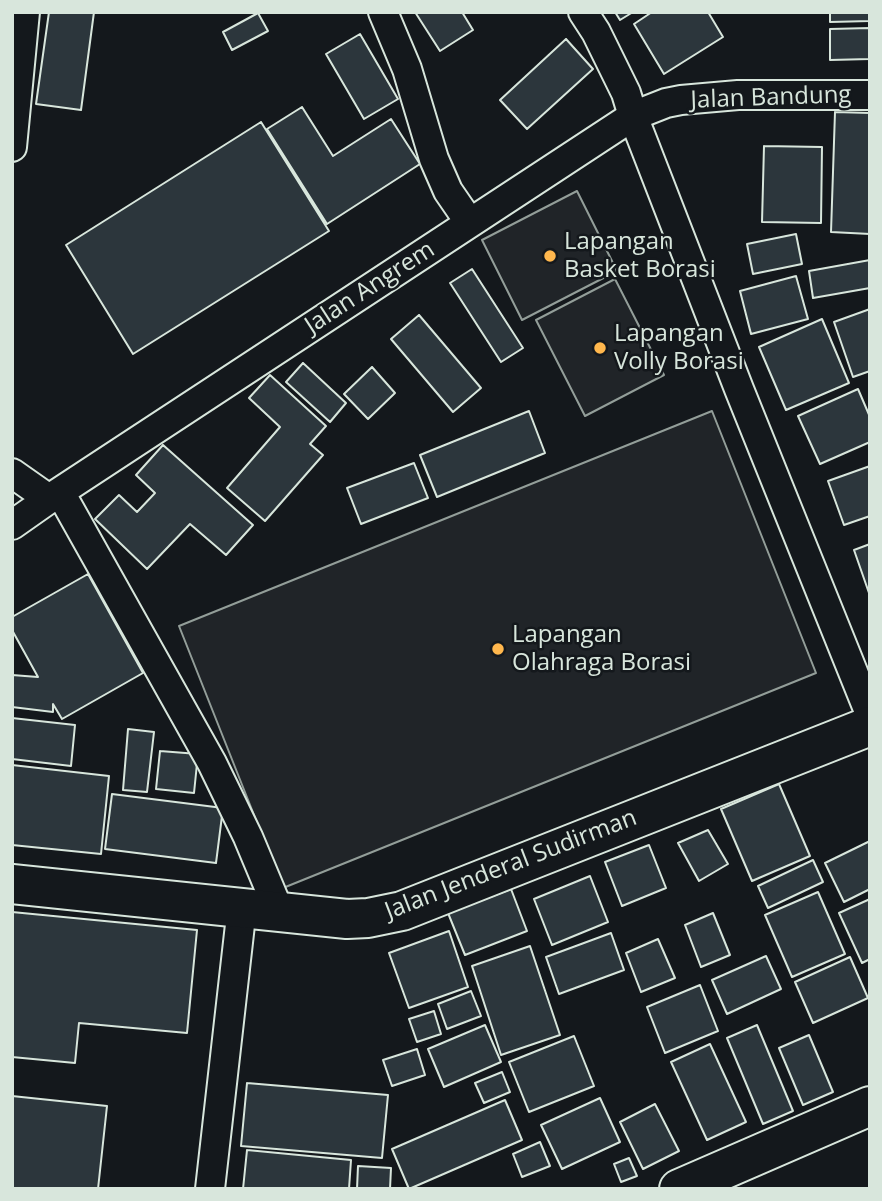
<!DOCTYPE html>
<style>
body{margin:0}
#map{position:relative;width:882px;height:1201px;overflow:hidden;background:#14181c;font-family:"Open Sans",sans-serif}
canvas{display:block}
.frame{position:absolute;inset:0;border:14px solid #d8e6dc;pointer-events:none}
</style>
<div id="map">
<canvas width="882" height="1201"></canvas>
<div class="frame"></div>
</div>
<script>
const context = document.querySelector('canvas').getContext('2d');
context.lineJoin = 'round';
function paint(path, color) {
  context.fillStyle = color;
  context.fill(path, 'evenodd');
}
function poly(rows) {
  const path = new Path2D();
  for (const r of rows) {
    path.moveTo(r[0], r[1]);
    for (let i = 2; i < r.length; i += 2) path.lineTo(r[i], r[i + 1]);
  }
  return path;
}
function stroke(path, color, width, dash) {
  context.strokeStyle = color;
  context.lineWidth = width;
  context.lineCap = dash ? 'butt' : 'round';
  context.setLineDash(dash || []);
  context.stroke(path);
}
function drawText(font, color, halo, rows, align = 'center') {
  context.font = font + ' "Open Sans",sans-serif';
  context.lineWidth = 5;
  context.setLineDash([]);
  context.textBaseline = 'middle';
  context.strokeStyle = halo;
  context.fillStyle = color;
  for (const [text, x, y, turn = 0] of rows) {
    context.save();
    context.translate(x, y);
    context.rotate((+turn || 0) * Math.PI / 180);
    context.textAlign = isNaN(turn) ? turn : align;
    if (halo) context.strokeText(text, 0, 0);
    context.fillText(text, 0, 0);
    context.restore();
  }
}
const green = poly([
 [577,191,617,271,522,320,482,240,577,191],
 [615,279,664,375,585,416,536,320,615,279],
 [712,411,816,673,283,888,179,626,712,411]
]);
paint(green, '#202428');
stroke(green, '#939e99', 2);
const building = poly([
 [49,12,94,12,81,110,36,104,49,12],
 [415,12,462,12,473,30,440,51,415,12],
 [615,12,633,12,620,20,615,12],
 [652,12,708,12,723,37,664,74,634,24,652,12],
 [830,12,870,12,870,21,830,22,830,12],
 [258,13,268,31,232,50,223,32,258,13],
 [870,28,870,59,830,60,830,29,870,28],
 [360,34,398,99,364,119,326,54,360,34],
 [566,39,593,69,527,129,500,100,566,39],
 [302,107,333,156,391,119,420,164,327,224,267,129,302,107],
 [835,112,870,113,870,234,831,232,835,112],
 [261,122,329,231,133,354,66,245,261,122],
 [764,146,822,147,821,223,762,222,764,146],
 [796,234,802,264,753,274,747,244,796,234],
 [870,260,870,288,813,298,809,271,870,260],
 [472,269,523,348,501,362,450,283,472,269],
 [796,276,808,319,751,334,740,291,796,276],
 [870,309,870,371,853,377,834,322,870,309],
 [419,315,481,388,453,412,391,339,419,315],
 [822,319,849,383,786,410,759,347,822,319],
 [303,363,346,403,330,422,286,382,303,363],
 [372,367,395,393,368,419,344,394,372,367],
 [270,375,326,426,310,444,323,455,265,521,227,488,280,427,249,398,270,375],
 [858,389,870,417,870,442,820,464,798,416,858,389],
 [529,411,545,453,437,497,420,455,529,411],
 [163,445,253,525,226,555,190,524,147,569,95,519,119,495,137,512,155,493,136,475,163,445],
 [414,463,428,498,361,524,347,488,414,463],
 [870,466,870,516,844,525,828,481,870,466],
 [870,544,870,593,869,593,854,550,870,544],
 [88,574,143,673,62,719,53,704,53,712,12,707,12,675,38,677,12,630,12,617,88,574],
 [12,718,75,725,71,766,12,759,12,718],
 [128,729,154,732,147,792,123,790,128,729],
 [160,751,198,754,194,793,156,789,160,751],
 [12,765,109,776,101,854,12,845,12,765],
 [779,784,810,856,752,881,721,809,779,784],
 [112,794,223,808,216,863,105,849,112,794],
 [708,830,728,864,699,881,678,843,708,830],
 [870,841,870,889,844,902,825,863,870,841],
 [649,845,666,888,622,906,605,862,649,845],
 [813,860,823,882,768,908,758,886,813,860],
 [590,876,608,922,552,945,534,899,590,876],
 [511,889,527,931,465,955,448,913,511,889],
 [818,892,845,954,792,977,765,915,818,892],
 [870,899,870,959,862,963,839,913,870,899],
 [12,912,197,930,187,1033,79,1023,75,1063,12,1057,12,912],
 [713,913,730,955,701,967,685,925,713,913],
 [449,931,468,987,409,1008,389,953,449,931],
 [611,933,624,970,559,994,546,957,611,933],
 [658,939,675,978,641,992,626,953,658,939],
 [530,946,560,1035,501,1055,472,966,530,946],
 [766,956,781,989,727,1014,712,980,766,956],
 [850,957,868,998,813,1023,795,982,850,957],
 [700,985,718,1031,665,1053,647,1007,700,985],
 [471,991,481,1016,447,1029,438,1004,471,991],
 [434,1011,441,1034,417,1042,409,1019,434,1011],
 [485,1025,501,1062,444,1087,428,1049,485,1025],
 [757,1025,793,1111,763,1124,727,1038,757,1025],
 [809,1035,833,1092,803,1105,779,1048,809,1035],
 [574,1036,594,1086,529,1112,509,1062,574,1036],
 [710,1044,746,1122,707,1140,671,1062,710,1044],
 [417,1049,425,1075,392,1086,383,1060,417,1049],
 [502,1072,510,1092,484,1103,475,1083,502,1072],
 [247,1083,388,1095,382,1158,241,1146,247,1083],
 [12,1096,107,1106,98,1189,12,1189,12,1096],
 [600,1098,620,1142,562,1169,541,1125,600,1098],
 [505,1100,522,1140,409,1189,392,1149,505,1100],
 [655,1104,679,1151,643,1169,620,1122,655,1104],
 [540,1142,550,1166,522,1177,513,1154,540,1142],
 [247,1150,351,1160,349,1189,243,1189,247,1150],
 [629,1158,637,1176,621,1182,614,1164,629,1158],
 [358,1166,391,1168,390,1189,357,1189,358,1166]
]);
paint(building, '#2c363c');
stroke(building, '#d8e6dc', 2);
const minor = poly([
 [383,12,407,69,434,159,448,191,470,223],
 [583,12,596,32,626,93,633,116,739,389,870,714],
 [12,147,25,12],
 [12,473,49,499],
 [60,492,212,763,248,837,279,911],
 [12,525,49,499,633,116,666,103,681,100,738,95,870,95],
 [210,1189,242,907]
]);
const highway = poly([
 [12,884,347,919,368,918,402,911,870,726],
 [679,1189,870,1106]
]);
stroke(minor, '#d8e6dc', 32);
stroke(highway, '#d8e6dc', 42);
stroke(minor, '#14181c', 28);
stroke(highway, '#14181c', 38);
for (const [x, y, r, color] of [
 [550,256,7,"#ffb74d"],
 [600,348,7,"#ffb74d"],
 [498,649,7,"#ffb74d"]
]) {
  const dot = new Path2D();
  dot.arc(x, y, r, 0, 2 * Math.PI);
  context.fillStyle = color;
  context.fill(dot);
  stroke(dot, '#14181c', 2.5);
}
drawText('24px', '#d8e6dc', '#14181c', [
 ["Jalan Bandung",771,98,-2],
 ["Jalan Angrem",370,288,-33],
 ["Jalan Jenderal Sudirman",511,865,-21]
]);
drawText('24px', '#d8e6dc', '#14181c', [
 ["Lapangan",564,242],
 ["Basket Borasi",564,270],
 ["Lapangan",614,334],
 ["Volly Borasi",614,362],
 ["Lapangan",512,635],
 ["Olahraga Borasi",512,663]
], 'left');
</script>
